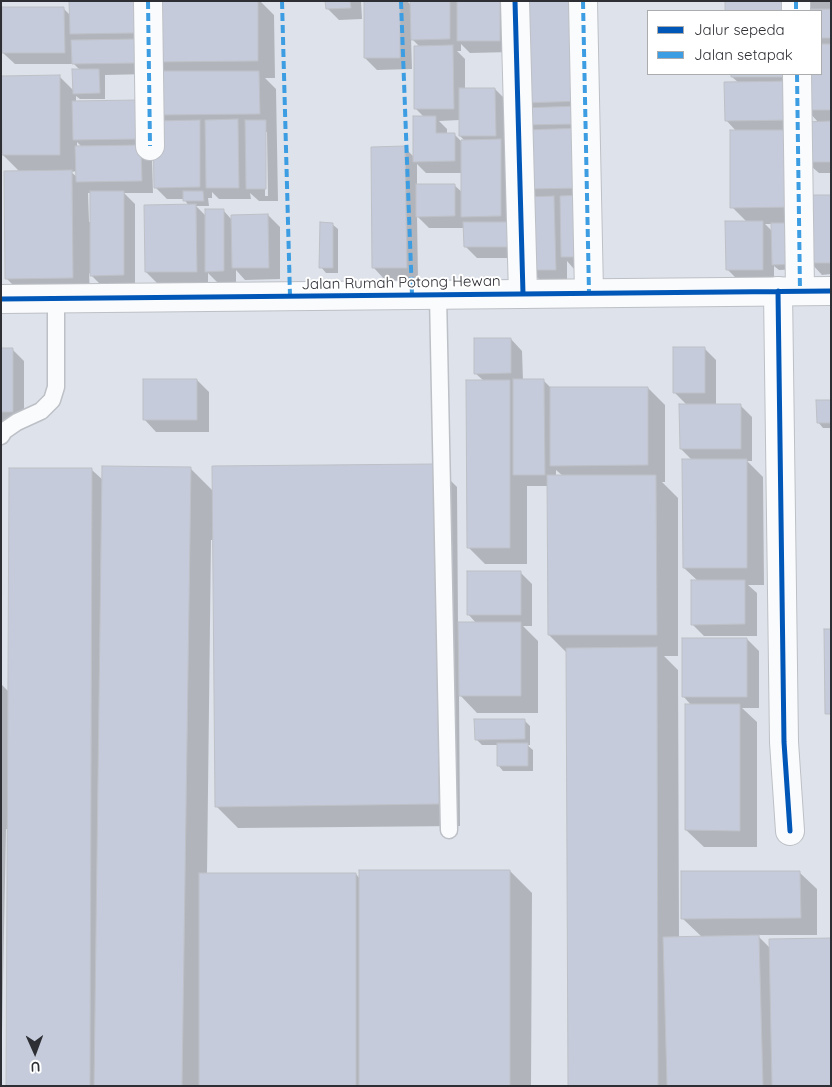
<!DOCTYPE html>
<style>
body{margin:0}
#map{position:relative;width:832px;height:1087px;overflow:hidden;background:#dee2ea;font-family:Quicksand,sans-serif}
canvas{display:block}
.frame{position:absolute;inset:0;border:2px solid #2e2f35;pointer-events:none}
.legend{position:absolute;left:647px;top:10px;width:175px;height:65px;box-sizing:border-box;background:#fff;border:1px solid #abacae;margin:0;padding:6px 9px;list-style:none;font-size:15px;color:#2e2f35}
.legend li{display:flex;align-items:center;gap:10px;height:25px}
.legend b{width:25px;border:1px solid #abacae}
.north{position:absolute;left:10px;top:1027px;width:50px;height:50px;-webkit-text-stroke:4px #fff;paint-order:stroke;rotate:178deg;font-size:14px;font-weight:700;line-height:20px;text-align:center;color:#2e2f35}
.north::after{content:'';display:block;margin:auto;width:18px;height:22px;background:#2e2f35;clip-path:polygon(50% 0,100% 100%,50% 72%,0 100%)}
</style>
<div id="map">
<canvas width="832" height="1087"></canvas>
<div class="frame"></div>
<ul class="legend">
<li><b style="height:6px;background:#0057b8"></b>Jalur sepeda</li>
<li><b style="height:6px;background:#3d9de2"></b>Jalan setapak</li>
</ul>
<div class="north">U</div>
</div>
<script>
const context = document.querySelector('canvas').getContext('2d');
context.lineJoin = 'round';
function paint(path, color) {
  context.fillStyle = color;
  context.fill(path, 'evenodd');
}
function poly(rows) {
  const path = new Path2D();
  for (const r of rows) {
    path.moveTo(r[0], r[1]);
    for (let i = 2; i < r.length; i += 2) path.lineTo(r[i], r[i + 1]);
  }
  return path;
}
function stroke(path, color, width, dash) {
  context.strokeStyle = color;
  context.lineWidth = width;
  context.lineCap = dash ? 'butt' : 'round';
  context.setLineDash(dash || []);
  context.stroke(path);
}
function drawText(font, color, halo, rows, align = 'center') {
  context.font = font + ' Quicksand,sans-serif';
  context.lineWidth = 4;
  context.setLineDash([]);
  context.textBaseline = 'middle';
  context.strokeStyle = halo;
  context.fillStyle = color;
  for (const [text, x, y, turn = 0] of rows) {
    context.save();
    context.translate(x, y);
    context.rotate((+turn || 0) * Math.PI / 180);
    context.textAlign = isNaN(turn) ? turn : align;
    if (halo) context.strokeText(text, 0, 0);
    context.fillText(text, 0, 0);
    context.restore();
  }
}
paint(poly([
 [138,1,149,74,105,75,105,99,80,99,76,96,76,102,139,101,152,158,153,193,124,193,135,204,135,286,103,287,89,273,90,295,23,295,6,278,20,172,3,155,59,76,74,91,80,70,74,64,15,64,3,53,63,8,71,16],
 [77,142,82,147,77,147],
 [77,171,77,177,71,172],
 [88,193,91,193,91,222,89,222],
 [152,1,260,1,274,15,275,78,265,78,276,89,278,201,259,201,250,193,251,199,219,199,212,192,212,198,208,198,209,206,196,206,206,216,223,210,232,220,268,215,280,227,280,279,245,280,236,270,236,282,218,283,208,273,208,283,158,284,146,272,189,206,184,199,167,199,155,187,157,115,153,62],
 [265,132,267,132,268,196,265,196],
 [326,1,361,1,362,19,339,20,327,8],
 [365,1,407,1,412,6,412,1,511,1,512,52,470,53,461,44,461,51,457,51,465,59,465,89,495,89,507,101,513,223,537,198,528,189,533,109,527,102,596,1,597,268,574,269,567,261,567,281,541,281,529,270,529,258,477,258,465,246,465,228,429,228,417,216,418,280,385,280,374,268,405,148,414,157,424,117,416,109,420,47,411,38,412,69,377,70,365,58],
 [460,120,460,136,465,141,461,141,454,134,447,134,447,129,439,121],
 [417,164,426,173,462,173,463,193,454,185,417,185],
 [726,1,831,1,831,173,819,173,812,167,813,196,831,196,831,274,822,275,811,263,802,269,779,270,774,266,774,281,739,281,727,269,747,222,732,207,737,132,726,120,739,83,732,77,732,74,821,74,821,11,726,11],
 [806,109,819,123,806,123],
 [765,224,772,224,773,232],
 [332,224,338,229,338,273,326,273,321,267],
 [511,339,522,351,523,381,544,381,552,389,648,388,665,405,665,482,662,482,678,498,678,656,664,656,678,670,679,938,702,937,682,918,799,872,817,889,817,935,757,935,770,948,831,1086,569,1086,568,654,549,635,548,486,527,486,527,564,485,564,468,547,484,381,475,373],
 [556,470,563,476,556,477],
 [1,349,12,349,24,361,24,423,1,423],
 [705,349,716,360,716,405,740,405,752,417,752,461,747,461,763,477,764,585,748,585,757,593,757,636,704,636,692,624,698,581,684,568,692,460,681,449,687,405,674,392],
 [197,380,209,392,209,432,156,432,145,420],
 [831,402,831,428,823,428,818,422],
 [435,465,457,487,458,624,477,624,468,614,520,572,532,584,532,626,523,626,538,641,538,713,477,713,459,694,460,826,238,828,216,806,214,540,211,540,207,874,356,874,360,879,510,871,532,893,531,1086,8,1086,9,829,6,829,1,1086,1,684,9,692,92,470,104,481,190,468,213,491],
 [747,639,759,651,759,708,742,708,757,722,757,847,704,847,686,830,692,706,683,696],
 [524,720,530,726,530,745,527,745,533,750,533,771,503,771,498,765,498,745,482,745,476,739]
]), '#0003');
const building = poly([
 [69,1,137,1,137,33,70,34,69,1],
 [151,1,258,1,258,61,152,62,151,1],
 [325,1,350,1,351,8,326,9,325,1],
 [364,1,400,1,400,58,364,58,364,1],
 [410,1,450,1,450,39,411,40,410,1],
 [457,1,500,1,500,41,457,41,457,1],
 [523,1,580,1,582,101,525,103,523,1],
 [725,1,790,1,790,11,725,11,725,1],
 [2,7,64,7,65,53,2,53,2,7],
 [802,9,831,9,831,38,821,38,821,11,802,11,802,9],
 [137,39,137,63,72,64,71,40,137,39],
 [821,44,831,44,831,110,805,110,804,74,821,74,821,44],
 [453,45,454,109,414,109,414,46,453,45],
 [72,69,99,69,100,93,73,94,72,69],
 [155,71,259,71,260,114,156,115,155,71],
 [731,74,792,74,792,77,731,77,731,74],
 [60,75,60,155,2,155,1,76,60,75],
 [794,81,795,120,725,121,724,82,794,81],
 [459,88,495,88,496,136,459,136,459,88],
 [140,100,140,139,73,140,72,101,140,100],
 [578,106,579,124,522,125,522,108,578,106],
 [413,116,436,116,436,133,455,133,455,161,413,162,413,116],
 [238,119,239,188,206,188,205,120,238,119],
 [200,120,200,187,154,188,153,121,200,120],
 [245,120,266,120,266,189,246,189,245,120],
 [831,121,831,162,806,162,805,122,831,121],
 [583,128,585,188,526,189,525,130,583,128],
 [730,130,796,130,796,207,730,208,730,130],
 [501,139,501,216,461,217,461,140,501,139],
 [141,145,142,181,76,182,75,146,141,145],
 [405,146,407,268,372,268,371,147,405,146],
 [72,170,73,278,5,279,4,171,72,170],
 [416,184,455,184,455,216,416,217,416,184],
 [90,191,124,191,124,275,90,276,90,191],
 [183,191,203,191,204,201,183,201,183,191],
 [584,195,585,257,561,257,560,196,584,195],
 [809,195,831,195,831,263,809,263,809,195],
 [554,196,556,270,528,270,526,197,554,196],
 [196,204,197,272,145,272,144,205,196,204],
 [205,209,224,209,224,271,205,272,205,209],
 [268,214,269,268,232,268,231,215,268,214],
 [725,221,763,221,763,270,726,270,725,221],
 [320,222,333,223,333,268,319,268,320,222],
 [463,222,515,222,516,247,464,247,463,222],
 [771,223,797,223,797,264,772,265,771,223],
 [474,338,511,338,511,373,474,374,474,338],
 [673,347,705,347,705,393,673,393,673,347],
 [1,348,13,348,13,412,1,412,1,348],
 [143,379,197,379,197,420,143,420,143,379],
 [513,379,544,379,545,475,513,475,513,379],
 [466,380,510,380,510,548,467,548,466,380],
 [550,387,648,387,648,465,550,466,550,387],
 [816,400,831,400,831,423,817,423,816,400],
 [679,404,741,404,741,449,680,449,679,404],
 [682,459,747,459,747,568,683,568,682,459],
 [436,464,439,804,215,807,212,466,436,464],
 [102,466,191,467,182,1086,94,1086,102,466],
 [9,468,92,468,90,1086,6,1086,9,468],
 [547,475,656,475,657,635,548,635,547,475],
 [467,571,521,571,521,615,467,615,467,571],
 [691,580,745,580,745,624,691,625,691,580],
 [458,622,521,622,521,696,459,696,458,622],
 [824,629,831,629,831,714,825,714,824,629],
 [682,638,747,638,747,697,682,697,682,638],
 [657,647,658,1086,568,1086,566,648,657,647],
 [685,704,740,704,740,831,685,830,685,704],
 [474,719,525,719,525,739,475,740,474,719],
 [497,743,528,743,528,766,497,766,497,743],
 [359,870,510,870,510,1086,359,1086,359,870],
 [681,871,800,871,801,918,681,919,681,871],
 [199,873,356,873,356,1086,199,1086,199,873],
 [759,935,763,1086,667,1086,663,937,759,935],
 [831,938,831,1086,772,1086,769,939,831,938]
]);
paint(building, '#c5cbda');
stroke(building, '#bdc0c6', 1);
const service = poly([
 [438,295,449,830],
 [1,436,4,431,17,422,41,411,52,400,56,387,56,298]
]);
const minor = poly([
 [148,1,150,146],
 [515,1,523,294],
 [583,1,589,293],
 [796,1,796,11],
 [797,74,800,291],
 [778,291,784,742,790,831]
]);
const tertiary = poly([
 [1,299,831,291]
]);
stroke(service, '#bdc0c6', 19);
stroke(minor, '#bdc0c6', 30);
stroke(tertiary, '#bdc0c6', 30);
stroke(service, '#fafbfc', 16);
stroke(minor, '#fafbfc', 28);
stroke(tertiary, '#fafbfc', 28);
stroke(poly([
 [148,1,150,146],
 [282,1,290,296],
 [401,1,412,295],
 [583,1,589,293],
 [796,1,796,11],
 [797,74,800,291]
]), '#3d9de2', 4, [8, 4]);
stroke(poly([
 [515,1,523,294],
 [778,291,784,742,790,831],
 [1,299,831,291]
]), '#0057b8', 5);
drawText('15px', '#2e2f35', '#fff', [
 ["Jalan Rumah Potong Hewan",401,283,-1]
]);
</script>
